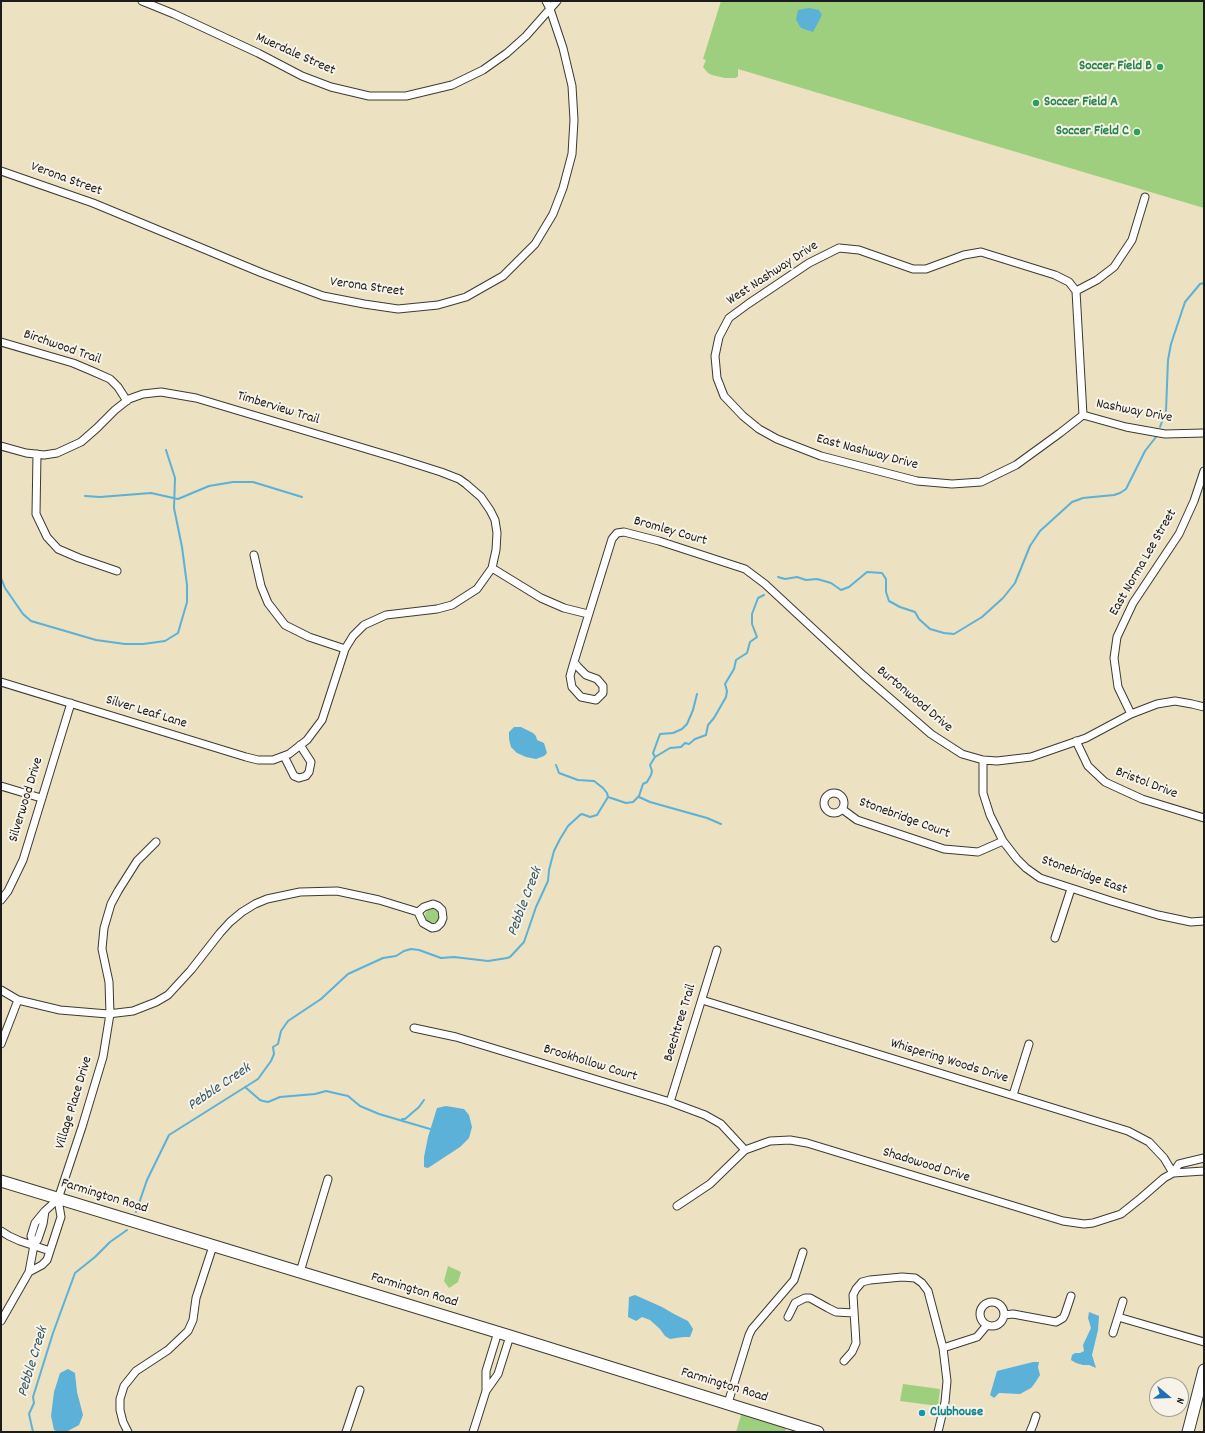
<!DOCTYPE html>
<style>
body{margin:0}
#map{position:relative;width:1205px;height:1433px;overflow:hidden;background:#ece1c0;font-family:Dekko,sans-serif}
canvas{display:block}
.frame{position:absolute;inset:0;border:2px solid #1c1c1c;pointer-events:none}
.north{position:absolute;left:1149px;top:1377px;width:40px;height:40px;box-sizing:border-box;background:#f7f3e8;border:1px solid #9f9d96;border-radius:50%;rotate:109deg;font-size:11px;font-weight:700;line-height:16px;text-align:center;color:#1c1c1c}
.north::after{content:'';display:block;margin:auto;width:14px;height:18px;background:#1f6fb2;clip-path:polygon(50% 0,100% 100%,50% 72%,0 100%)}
</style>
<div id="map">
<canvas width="1205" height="1433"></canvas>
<div class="frame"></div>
<div class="north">N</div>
</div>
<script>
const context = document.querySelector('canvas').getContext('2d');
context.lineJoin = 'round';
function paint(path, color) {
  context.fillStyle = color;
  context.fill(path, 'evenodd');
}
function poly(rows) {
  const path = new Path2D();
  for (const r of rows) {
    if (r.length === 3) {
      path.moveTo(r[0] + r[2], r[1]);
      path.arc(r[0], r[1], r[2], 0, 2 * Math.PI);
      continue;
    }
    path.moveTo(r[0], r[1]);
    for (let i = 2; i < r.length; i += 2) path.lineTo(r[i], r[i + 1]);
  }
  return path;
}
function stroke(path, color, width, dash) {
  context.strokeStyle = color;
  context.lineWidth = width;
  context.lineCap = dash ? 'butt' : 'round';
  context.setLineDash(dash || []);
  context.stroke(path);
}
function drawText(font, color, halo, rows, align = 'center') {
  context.font = font + ' Dekko,sans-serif';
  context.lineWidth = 4;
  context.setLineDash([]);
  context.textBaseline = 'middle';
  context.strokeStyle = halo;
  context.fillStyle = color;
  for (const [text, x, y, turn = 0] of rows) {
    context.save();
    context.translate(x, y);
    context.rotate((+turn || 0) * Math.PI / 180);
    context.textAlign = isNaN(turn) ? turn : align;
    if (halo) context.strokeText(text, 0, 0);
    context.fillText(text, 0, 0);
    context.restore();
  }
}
paint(poly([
 [721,1,1204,1,1204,208,738,69,738,76,736,78,725,78,712,75,708,73,703,67,706,60,703,59],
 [432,916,7],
 [448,1266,461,1272,458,1282,449,1288,444,1281],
 [903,1384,940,1389,938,1406,900,1401],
 [742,1412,787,1426,785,1432,736,1432]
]), '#9dcf7e');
paint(poly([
 [809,8,819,10,822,15,813,32,801,28,796,20,798,10],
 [514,727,521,727,533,733,536,736,537,740,544,743,547,753,544,756,536,759,526,757,517,753,511,747,509,739,509,732],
 [446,1106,464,1109,469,1115,472,1127,469,1138,460,1147,428,1168,424,1167,424,1157,428,1137,437,1108],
 [635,1295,662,1307,674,1314,688,1321,693,1329,690,1337,683,1337,670,1339,665,1336,660,1329,650,1320,642,1317,636,1321,628,1317,629,1297],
 [1089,1312,1099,1316,1098,1330,1092,1355,1096,1368,1089,1365,1083,1365,1076,1363,1071,1360,1072,1355,1075,1353,1080,1353,1084,1351,1083,1345,1091,1328,1088,1318],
 [1033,1362,1039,1362,1038,1367,1040,1375,1035,1383,1031,1388,1020,1394,999,1393,994,1398,990,1395,997,1371],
 [68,1369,75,1373,77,1392,83,1415,79,1425,66,1432,59,1432,54,1430,51,1416,54,1392,60,1373]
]), '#5bb1d7');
stroke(poly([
 [1160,427,1166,411,1168,360,1171,344,1185,302,1200,284,1204,283],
 [85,496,100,497,151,493,178,499,209,486,233,482,253,482,302,497],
 [778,577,785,579,797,577,806,580,817,579,831,583,841,590,849,587,867,572,882,573,886,579,886,592,889,601,900,607,915,612,919,619,930,629,944,633,954,634,982,617,1003,598,1015,583,1030,546,1040,531,1072,502,1083,498,1114,495,1120,493,1126,489,1145,451,1156,437],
 [1,578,5,588,23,614,31,621,96,640,125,644,143,644,165,641,178,633,187,602,187,585,182,547,174,508,175,478,166,450],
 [655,757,653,753,660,734,673,733,682,729,687,724,693,710,697,694],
 [556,765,559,773,578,780,594,781,603,788,607,793,608,797],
 [608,797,626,803,633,802,639,796,643,784,647,782,651,775,652,771,650,765,655,757,670,748,681,747,685,743,689,744,695,739,706,735,708,725,714,718,726,697,727,691,725,684,734,669,736,660,747,653,750,642,757,637,752,624,752,614,758,598,764,595],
 [639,797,650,802,707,818,721,824],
 [245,1087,260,1100,263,1101,268,1102,280,1097,315,1094,326,1091,339,1094,348,1096,360,1106,379,1114,430,1129],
 [402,1119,405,1119,419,1107,424,1100],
 [136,1212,147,1180,169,1135,258,1079,271,1061,274,1054,273,1047,278,1044,281,1031,288,1021,321,999,348,974,383,958,396,956,404,951,411,949,419,950,441,958,454,957,488,961,507,958,510,957,524,942,536,907,548,881,549,870,554,851,560,839,568,826,580,815,582,814,590,817,597,815,608,797],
 [33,1432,29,1414,34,1403,33,1397,53,1333,75,1273,95,1257,110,1242,127,1230]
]), '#5bb1d7', 2);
const street = poly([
 [142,1,174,14,258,53,302,76,331,87,369,96,406,96,452,85,483,70,507,53,526,36,557,1],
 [1,171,93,203,262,273,323,296,364,304,398,309,438,305,466,297,503,276,535,244,553,214,563,188,572,154,574,120,572,86,563,48,550,9,546,1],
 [839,248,859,250,913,269,926,269,964,255,981,252,1055,275,1069,282,1076,291,1083,415,1060,433,1016,465,981,482,952,484,917,481,821,456,777,439,759,429,743,416,724,396,717,378,715,356,719,337,729,318,748,304,809,263,839,248],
 [1076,291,1097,280,1114,267,1132,240,1145,197],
 [1,342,73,363,92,371,110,379,118,387,127,401],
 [1083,415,1126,427,1165,434,1204,433],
 [1,446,26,453,44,455,57,453,81,442,97,428,115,410,129,399,143,394,161,392,196,398,400,459,441,472,459,479,466,484,481,497,490,510,495,520,497,533,496,550,492,568,477,589,452,605,437,609,386,615,364,625,353,636,345,649,322,720,307,740,289,754,273,760,258,760,246,757,1,682],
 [37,454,36,514,47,537,58,549,79,558,117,571],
 [254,555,261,586,268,603,285,625,309,637,345,649],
 [492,568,541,598,564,608,588,614],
 [574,662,570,676,572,687,581,697,596,700,603,693,603,686,597,679,586,675,578,667,574,662,612,539,617,533,624,532,659,541,745,569,765,584,863,675,931,734,962,754,983,760,997,761,1031,757,1086,738,1131,714,1157,704,1175,701,1192,704,1204,707],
 [1131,714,1118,687,1114,658,1117,637,1133,603,1179,534,1194,501,1204,471],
 [1076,741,1088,766,1105,782,1142,799,1204,818],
 [284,756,294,776,299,778,306,776,309,772,311,762,300,745],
 [983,760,983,793,990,815,1003,841,1017,859,1026,868,1040,878,1111,901,1158,915,1191,922,1204,921],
 [1,786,41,798],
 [834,803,10],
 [842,809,857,820,944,849,978,852,1003,841],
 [1,900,8,891,23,860,71,703],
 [1055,938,1071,889],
 [1,990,18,1000,60,1010,108,1014,133,1011,156,1002,168,995,191,970,220,933,230,922,242,912,255,904,267,899,300,892,337,891,379,900,418,912,423,923,432,928,437,927,441,923,443,918,442,910,438,906,433,904,424,907,418,912],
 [702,1000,1128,1131,1149,1142,1164,1158,1173,1173],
 [414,1028,456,1037,670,1102,705,1115,721,1124,745,1150],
 [1,1044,18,1000],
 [1013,1095,1029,1044],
 [670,1102,717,950],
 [1173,1173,1204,1171],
 [677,1206,710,1184,745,1150,770,1141,790,1140,807,1143,1063,1221,1084,1224,1093,1223,1121,1214,1141,1198,1164,1178,1173,1173,1179,1164,1204,1158],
 [1,1231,9,1236,20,1241,50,1251],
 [34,1245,31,1236,35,1223,44,1212],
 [29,1272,42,1265,47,1260,61,1217,58,1199,82,1127,103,1057,110,1014,109,982,102,949,104,928,111,904,118,891,137,861,156,842],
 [300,1272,328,1179],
 [992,1314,12],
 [1004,1315,1013,1314,1056,1322,1063,1318,1065,1314,1071,1296],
 [788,1317,795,1303,805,1298,810,1298,828,1308,836,1312,854,1313],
 [1118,1317,1204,1342],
 [1,1321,29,1272,34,1245,38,1239,43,1224,45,1211,58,1199],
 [1113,1333,1123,1301],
 [943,1348,977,1337,987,1325],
 [844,1361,852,1352,856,1343,853,1295,856,1289,862,1282,870,1280,902,1277,915,1278,922,1283,928,1291,943,1348,947,1381,945,1402,938,1432],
 [486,1391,498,1374,510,1336],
 [728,1403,749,1335,752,1329,794,1280,803,1252],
 [128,1432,123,1422,120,1410,120,1399,124,1386,136,1371,168,1350,188,1331,193,1320,196,1298,213,1246],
 [346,1432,360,1390],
 [473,1432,486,1391,486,1371,498,1332],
 [1030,1432,1033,1425,1036,1416]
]);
const secondary = poly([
 [1,1181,510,1336,818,1432],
 [1188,1432,1204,1370]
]);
stroke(street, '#3b3a35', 9);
stroke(secondary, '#3b3a35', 13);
stroke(street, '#fff', 7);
stroke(secondary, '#fff', 11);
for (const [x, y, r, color] of [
 [1160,67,4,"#2e9e5b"],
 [1036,103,4,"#2e9e5b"],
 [1137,132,4,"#2e9e5b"],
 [922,1413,4,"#0f9aa8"]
]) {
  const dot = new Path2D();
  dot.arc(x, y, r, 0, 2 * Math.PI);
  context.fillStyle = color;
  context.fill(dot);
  stroke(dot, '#f7f3e8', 1.5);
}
drawText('14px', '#1c1c1c', '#f7f3e8', [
 ["Muerdale Street",295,55,24],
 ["Verona Street",66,180,20],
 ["West Nashway Drive",773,274,-33],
 ["Verona Street",367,288,8],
 ["Birchwood Trail",62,348,19],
 ["Timberview Trail",278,409,17],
 ["Nashway Drive",1134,412,11],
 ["East Nashway Drive",867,453,15],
 ["Bromley Court",670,532,16],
 ["East Norma Lee Street",1144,563,-60],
 ["Burtonwood Drive",914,700,40],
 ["Silver Leaf Lane",146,713,17],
 ["Bristol Drive",1146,784,21],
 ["Silverwood Drive",27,800,-73],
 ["Stonebridge Court",904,819,20],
 ["Stonebridge East",1084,876,20],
 ["Beechtree Trail",681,1023,-73],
 ["Whispering Woods Drive",949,1062,17],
 ["Brookhollow Court",590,1064,17],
 ["Village Place Drive",75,1103,-73],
 ["Shadowood Drive",926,1166,17],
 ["Farmington Road",104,1197,17],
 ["Farmington Road",414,1291,17],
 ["Farmington Road",724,1386,17]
]);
drawText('bold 14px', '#27864d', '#f7f3e8', [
 ["Soccer Field B",1152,67],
 ["Soccer Field A",1044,103,"left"],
 ["Soccer Field C",1129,132]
], 'right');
drawText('bold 14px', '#0d838f', '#f7f3e8', [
 ["Clubhouse",930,1413]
], 'left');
drawText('italic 15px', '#355867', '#f7f3e8', [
 ["Pebble Creek",526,902,-69],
 ["Pebble Creek",220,1088,-34],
 ["Pebble Creek",34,1362,-73]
]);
</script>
